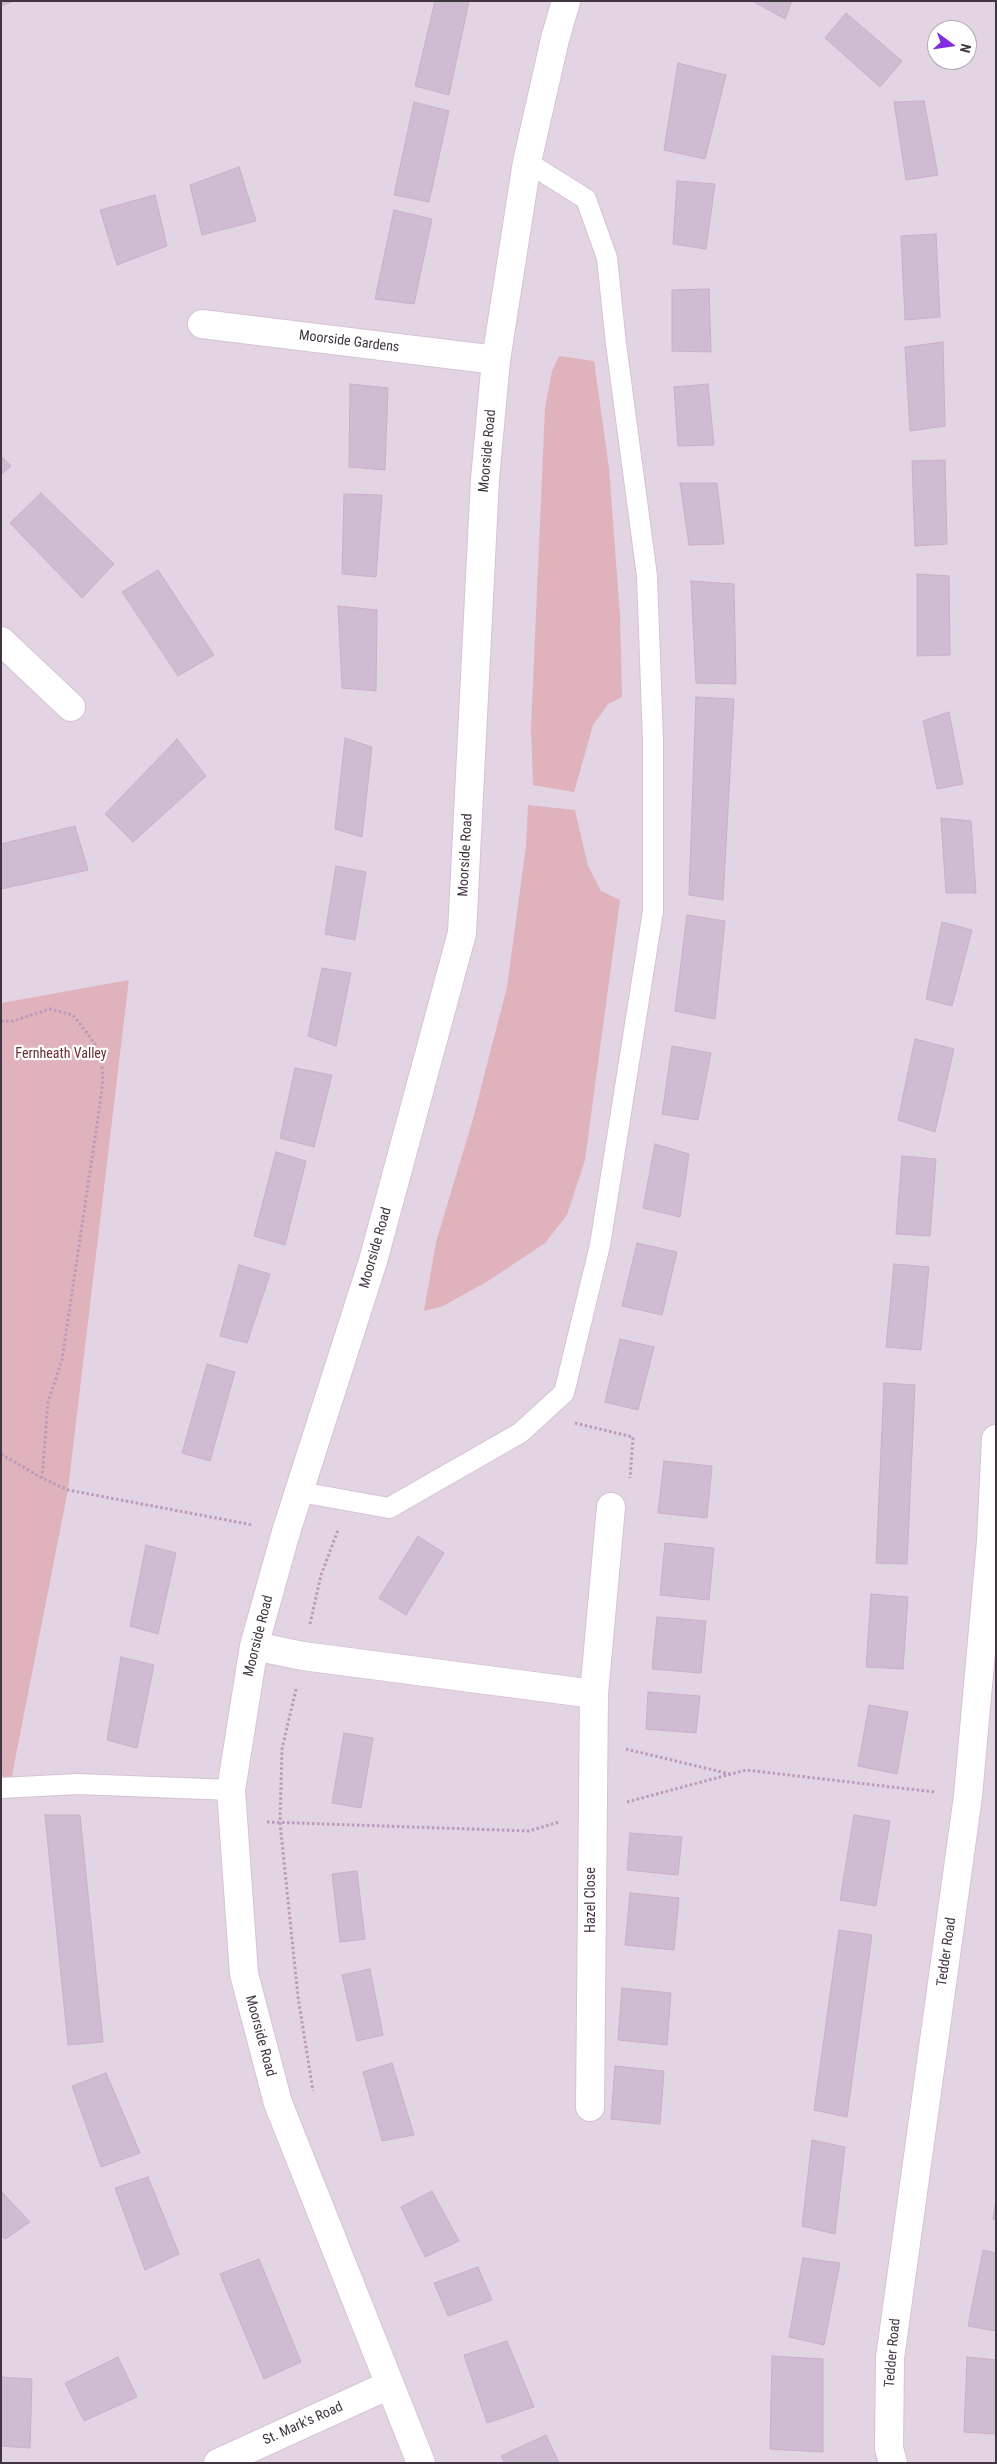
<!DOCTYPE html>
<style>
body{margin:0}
#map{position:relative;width:997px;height:2464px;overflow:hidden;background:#f0e5f0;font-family:"Roboto Condensed",sans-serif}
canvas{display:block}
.frame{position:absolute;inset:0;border:2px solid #413542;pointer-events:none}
.north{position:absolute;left:927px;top:20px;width:50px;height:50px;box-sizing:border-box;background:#fff;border:1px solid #b3aeb3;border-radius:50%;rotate:104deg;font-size:14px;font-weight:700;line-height:20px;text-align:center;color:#413542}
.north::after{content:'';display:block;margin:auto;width:18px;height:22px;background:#822ce0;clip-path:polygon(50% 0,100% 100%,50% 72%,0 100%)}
</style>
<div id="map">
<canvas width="997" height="2464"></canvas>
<div class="frame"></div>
<div class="north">N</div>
</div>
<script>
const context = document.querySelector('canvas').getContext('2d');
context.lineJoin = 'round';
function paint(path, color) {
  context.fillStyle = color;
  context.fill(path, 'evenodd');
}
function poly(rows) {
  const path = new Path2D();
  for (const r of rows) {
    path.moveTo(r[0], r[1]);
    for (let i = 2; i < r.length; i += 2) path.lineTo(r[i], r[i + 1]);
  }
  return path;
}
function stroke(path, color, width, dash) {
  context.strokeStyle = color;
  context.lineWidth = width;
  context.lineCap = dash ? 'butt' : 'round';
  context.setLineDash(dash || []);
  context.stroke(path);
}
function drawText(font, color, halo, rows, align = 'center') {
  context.font = font + ' "Roboto Condensed",sans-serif';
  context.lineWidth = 4.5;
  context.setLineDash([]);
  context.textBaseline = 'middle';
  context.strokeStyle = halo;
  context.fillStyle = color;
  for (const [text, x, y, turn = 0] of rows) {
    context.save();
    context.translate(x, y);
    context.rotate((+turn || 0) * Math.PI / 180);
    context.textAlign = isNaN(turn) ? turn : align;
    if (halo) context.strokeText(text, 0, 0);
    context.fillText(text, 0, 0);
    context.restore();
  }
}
paint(poly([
 [1,1,996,1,996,2463,1,2463,1,1773,10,1785,68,1490,129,981,1,1003],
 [937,30,967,30,967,60,937,60]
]), '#e3d4e3');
paint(poly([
 [559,356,594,361,609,468,620,615,622,697,608,704,593,725,574,792,533,785,531,728,545,408,552,371],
 [528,805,575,810,588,866,601,891,620,900,585,1160,567,1215,545,1243,488,1281,443,1306,424,1311,436,1242,473,1119,507,987,526,846],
 [129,980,68,1490,10,1786,1,1773,1,1003]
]), '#e0b2bc');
const building = poly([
 [1,1,14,1,1,6,1,1],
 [435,1,469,1,449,95,415,86,435,1],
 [752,1,792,1,785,19,752,1],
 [846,13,902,61,880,87,825,38,846,13],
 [678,63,726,75,705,159,664,150,678,63],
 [924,101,938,175,906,180,894,102,924,101],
 [414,102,449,111,429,202,394,195,414,102],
 [239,167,256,221,202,235,190,185,239,167],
 [677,181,715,184,706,249,673,244,677,181],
 [155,195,167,246,117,265,100,210,155,195],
 [394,210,432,219,414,304,375,299,394,210],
 [936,234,940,317,905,320,901,236,936,234],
 [709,289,711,352,672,351,672,290,709,289],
 [943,342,945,426,910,431,905,347,943,342],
 [350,384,388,388,385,470,349,467,350,384],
 [708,384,714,445,678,446,674,387,708,384],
 [1,456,11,466,1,475,1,456],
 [945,460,947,544,915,546,912,461,945,460],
 [680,483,717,483,724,544,689,545,680,483],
 [41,493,114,564,82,598,10,523,41,493],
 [344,494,382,495,376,577,342,574,344,494],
 [158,570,214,655,178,676,122,592,158,570],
 [917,574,949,576,950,655,917,656,917,574],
 [691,581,734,584,736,684,696,683,691,581],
 [338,606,377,610,376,691,342,688,338,606],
 [696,697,734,699,723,900,689,895,696,697],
 [949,712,963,784,937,789,923,721,949,712],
 [345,738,372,747,362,837,335,829,345,738],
 [177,739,206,776,133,842,105,814,177,739],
 [941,818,971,821,976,893,946,893,941,818],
 [75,826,88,870,1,889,1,844,75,826],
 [336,866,366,872,355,940,325,934,336,866],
 [687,915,725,921,715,1019,675,1011,687,915],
 [942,922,972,930,952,1006,926,999,942,922],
 [322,968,351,973,336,1046,308,1036,322,968],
 [915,1039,954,1049,935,1132,898,1120,915,1039],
 [672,1046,711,1053,698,1120,662,1114,672,1046],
 [295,1068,332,1075,314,1147,280,1138,295,1068],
 [655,1144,689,1154,680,1217,643,1208,655,1144],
 [276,1152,306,1161,285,1245,254,1236,276,1152],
 [902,1156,936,1159,930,1236,896,1234,902,1156],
 [637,1243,677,1252,662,1315,622,1306,637,1243],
 [894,1264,929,1267,921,1350,886,1347,894,1264],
 [239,1265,270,1274,247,1343,220,1336,239,1265],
 [620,1339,654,1347,638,1410,605,1402,620,1339],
 [207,1364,235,1372,210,1461,182,1453,207,1364],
 [884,1383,915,1385,907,1564,876,1563,884,1383],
 [664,1461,712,1466,707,1518,658,1513,664,1461],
 [418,1536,444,1553,406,1615,379,1598,418,1536],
 [665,1543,714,1548,709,1600,660,1595,665,1543],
 [146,1545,176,1553,158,1634,130,1626,146,1545],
 [871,1594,908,1597,903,1669,866,1667,871,1594],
 [657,1617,706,1621,701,1673,652,1669,657,1617],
 [121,1657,154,1665,137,1748,107,1740,121,1657],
 [648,1692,700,1696,696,1733,646,1729,648,1692],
 [869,1705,908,1712,897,1774,858,1766,869,1705],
 [344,1733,373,1738,361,1808,332,1803,344,1733],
 [45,1815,80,1815,103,2042,68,2045,45,1815],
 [854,1815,890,1821,876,1906,840,1900,854,1815],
 [630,1833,682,1837,678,1875,627,1870,630,1833],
 [357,1871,365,1939,340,1942,332,1874,357,1871],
 [630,1893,679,1898,674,1950,625,1945,630,1893],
 [839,1930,872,1935,847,2117,814,2110,839,1930],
 [370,1969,383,2035,357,2041,342,1975,370,1969],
 [622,1988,671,1993,667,2045,618,2040,622,1988],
 [392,2063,414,2135,382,2141,363,2072,392,2063],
 [615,2066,664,2071,660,2124,611,2119,615,2066],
 [106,2073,140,2153,101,2167,72,2086,106,2073],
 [812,2140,845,2147,835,2234,802,2226,812,2140],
 [148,2177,179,2254,145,2270,115,2188,148,2177],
 [1,2191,30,2222,5,2239,1,2235,1,2191],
 [432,2191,459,2241,425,2257,401,2207,432,2191],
 [996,2199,996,2220,993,2219,996,2199],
 [983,2250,996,2253,996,2331,968,2326,983,2250],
 [803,2258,840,2263,824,2345,789,2337,803,2258],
 [259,2259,301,2362,264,2379,220,2274,259,2259],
 [478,2267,492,2300,448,2316,434,2283,478,2267],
 [507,2341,534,2407,487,2423,464,2355,507,2341],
 [772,2356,823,2359,823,2452,770,2449,772,2356],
 [118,2357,137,2397,84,2421,65,2383,118,2357],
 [967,2357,996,2360,996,2434,964,2432,967,2357],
 [1,2377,32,2379,30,2448,1,2446,1,2377],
 [546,2435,559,2463,505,2463,501,2456,546,2435]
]);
paint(building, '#cfbcd0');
stroke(building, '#c9b0ca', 1);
const lane = poly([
 [300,1492,389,1508,520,1433,564,1393,600,1245,653,911,653,741,647,576,616,344,607,258,586,199,527,162],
 [1,1788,78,1784,231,1790]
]);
const street = poly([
 [202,324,496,360],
 [1,641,71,707],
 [254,1646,303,1656,594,1694,590,2107],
 [594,1694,611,1507],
 [218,2463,389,2385],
 [421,2463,278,2103,244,1974,231,1790,254,1646,286,1532,373,1261,462,933,485,479,496,360,527,162,555,39,566,1],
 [893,2463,889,2448,890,2358,968,1796,991,1541,996,1439]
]);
stroke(lane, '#d5c3d5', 22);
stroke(street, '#d5c3d5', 30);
stroke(poly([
 [1,1021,13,1021,50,1009,73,1015,91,1038,101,1055,103,1080,100,1104,62,1360,48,1402,42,1478],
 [575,1423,633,1437,630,1478],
 [1,1454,42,1478,68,1490,253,1525],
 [310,1624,321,1575,338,1530],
 [296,1689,282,1749,280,1823,298,1997,313,2091],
 [626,1749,730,1774],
 [627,1802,746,1770,935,1792],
 [267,1822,529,1831,559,1822]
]), '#ba9cba', 3, [2.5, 2.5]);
stroke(lane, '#fff', 20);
stroke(street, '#fff', 28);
drawText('14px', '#413542', '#fff', [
 ["Moorside Gardens",349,342,7],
 ["Moorside Road",488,451,-85],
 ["Moorside Road",466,855,-87],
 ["Moorside Road",376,1248,-74],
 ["Moorside Road",259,1636,-76],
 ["Hazel Close",591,1900,-90],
 ["Tedder Road",947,1952,-82],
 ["Moorside Road",260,2036,75],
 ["Tedder Road",893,2353,-85],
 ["St. Mark's Road",303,2424,-24]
]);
drawText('14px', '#6c3033', '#fff', [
 ["Fernheath Valley",61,1054]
]);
</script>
